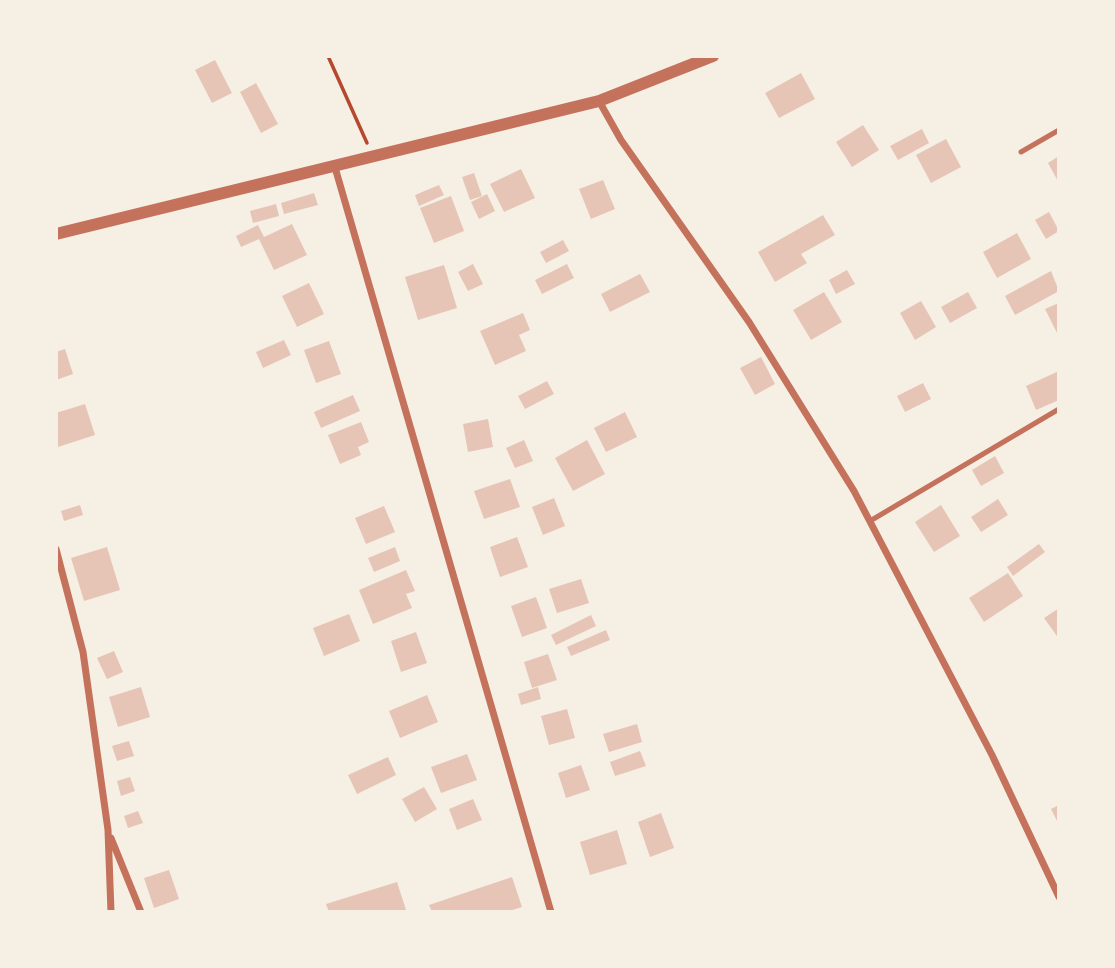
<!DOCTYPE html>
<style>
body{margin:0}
#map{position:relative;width:1115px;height:968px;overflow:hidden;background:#f6efe4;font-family:Mulish,sans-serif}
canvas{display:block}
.frame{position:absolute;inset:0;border:58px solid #f6efe4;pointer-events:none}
</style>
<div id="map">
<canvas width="1115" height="968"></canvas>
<div class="frame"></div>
</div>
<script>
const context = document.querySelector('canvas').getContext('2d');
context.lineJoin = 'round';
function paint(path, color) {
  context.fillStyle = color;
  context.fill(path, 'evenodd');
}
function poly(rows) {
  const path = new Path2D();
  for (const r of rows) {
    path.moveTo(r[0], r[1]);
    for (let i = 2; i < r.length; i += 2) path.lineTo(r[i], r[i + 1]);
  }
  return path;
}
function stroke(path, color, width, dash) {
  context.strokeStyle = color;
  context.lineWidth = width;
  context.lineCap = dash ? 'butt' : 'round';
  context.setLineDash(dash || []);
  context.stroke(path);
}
paint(poly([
 [215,60,232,93,212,103,195,70],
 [801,73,815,99,779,118,765,93],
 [256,83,278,124,261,133,240,92],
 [863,125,879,150,852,167,836,142],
 [922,129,929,143,898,160,890,146],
 [946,139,961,167,931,183,916,155],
 [1059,156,1059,183,1048,163],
 [521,169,535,198,504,212,490,184],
 [474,173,482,196,470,200,462,177],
 [603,180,615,209,591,219,579,189],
 [439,185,444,195,419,206,415,195],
 [314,193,318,205,284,214,281,203],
 [487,194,495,211,479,219,471,202],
 [451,196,464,231,434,243,420,208],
 [276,204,279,216,253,223,250,211],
 [1049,212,1059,231,1046,239,1035,220],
 [823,215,835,235,801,254,807,263,775,282,758,252],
 [292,224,307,255,274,270,259,239,241,247,236,236,258,225,264,237],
 [1017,233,1031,259,997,278,983,252],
 [563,240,569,251,546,263,540,252],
 [473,264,483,284,468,291,458,272],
 [567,264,574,278,542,294,535,280],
 [444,265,457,308,418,320,405,277],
 [847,270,855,284,836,294,829,280],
 [1051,271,1059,291,1015,315,1005,296],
 [640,274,650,292,610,312,601,294],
 [309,283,324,314,297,327,282,296],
 [824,292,842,322,811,340,793,310],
 [968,292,977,308,950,323,941,307],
 [921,301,936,327,915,340,900,313],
 [1059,303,1059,337,1045,309],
 [523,313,530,330,519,335,526,351,495,365,480,331],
 [284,340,291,355,263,368,256,352],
 [329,341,341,374,316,383,304,350],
 [65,349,73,374,56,380,56,352],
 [761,357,775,384,755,395,740,368],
 [1059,371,1059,400,1036,410,1026,386],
 [547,381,554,394,525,409,518,396],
 [923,383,931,399,905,412,897,396],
 [353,395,360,411,321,428,314,412],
 [85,404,95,435,58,447,56,413],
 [625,412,637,437,606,452,594,428],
 [488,419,493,447,468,452,463,424],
 [361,422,369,442,358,447,361,455,340,464,328,435],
 [524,440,533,461,515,468,506,448],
 [587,440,605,474,573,491,555,458],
 [995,456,1004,473,981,486,972,470],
 [510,479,520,507,484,519,474,491],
 [554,498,565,526,543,535,532,507],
 [998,499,1008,515,981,532,971,517],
 [80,505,83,515,64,521,61,511],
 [941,505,960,536,934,552,915,522],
 [384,506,395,532,366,544,355,518],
 [517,537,528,567,500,577,490,547],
 [1039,544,1045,552,1013,576,1007,567],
 [107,547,120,590,84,601,71,558],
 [395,547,400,561,374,572,368,558],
 [406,570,415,591,406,594,412,608,373,624,359,590],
 [1008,573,1023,596,984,622,969,598],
 [581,579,589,603,557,613,549,589],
 [536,597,547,628,522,637,511,606],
 [1059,608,1059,635,1057,636,1044,618],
 [349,614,360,641,324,656,313,628],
 [591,615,596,626,556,645,551,635],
 [606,630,610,640,571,656,567,647],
 [416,632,427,663,401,672,391,641],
 [114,651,123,672,107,679,97,658],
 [548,654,557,680,532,688,524,662],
 [141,687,150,717,118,727,109,697],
 [538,687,541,699,521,705,518,694],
 [427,695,438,722,400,738,389,711],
 [567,709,575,738,549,745,541,716],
 [637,724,642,742,609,752,603,734],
 [129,741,134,756,117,761,112,746],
 [640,751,646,766,615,776,610,762],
 [467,754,477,780,441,793,431,767],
 [388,757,396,775,357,794,348,775],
 [581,765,590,790,566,798,558,773],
 [130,777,135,791,121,796,117,781],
 [424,787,437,809,415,822,402,799],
 [473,799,482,820,457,830,449,809],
 [1059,805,1059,825,1051,809],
 [138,811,143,823,128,828,124,816],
 [661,813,674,848,650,857,638,822],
 [617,830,627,864,590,875,580,842],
 [169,870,179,899,154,908,144,878],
 [512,877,522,907,506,912,432,912,429,905],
 [397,882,406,910,329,912,326,904]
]), '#e6c5b7');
stroke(poly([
 [328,56,367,143]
]), '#b5482f', 3.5);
stroke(poly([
 [1021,152,1059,130],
 [870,521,1059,409]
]), '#c5725c', 5);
stroke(poly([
 [599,101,621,140,749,322,854,491,992,755,1059,897],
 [334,164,551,912],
 [56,549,83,652,108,830,111,912],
 [111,838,141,912]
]), '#c5725c', 7);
stroke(poly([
 [56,234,599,101,713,56]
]), '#c5725c', 12);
</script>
